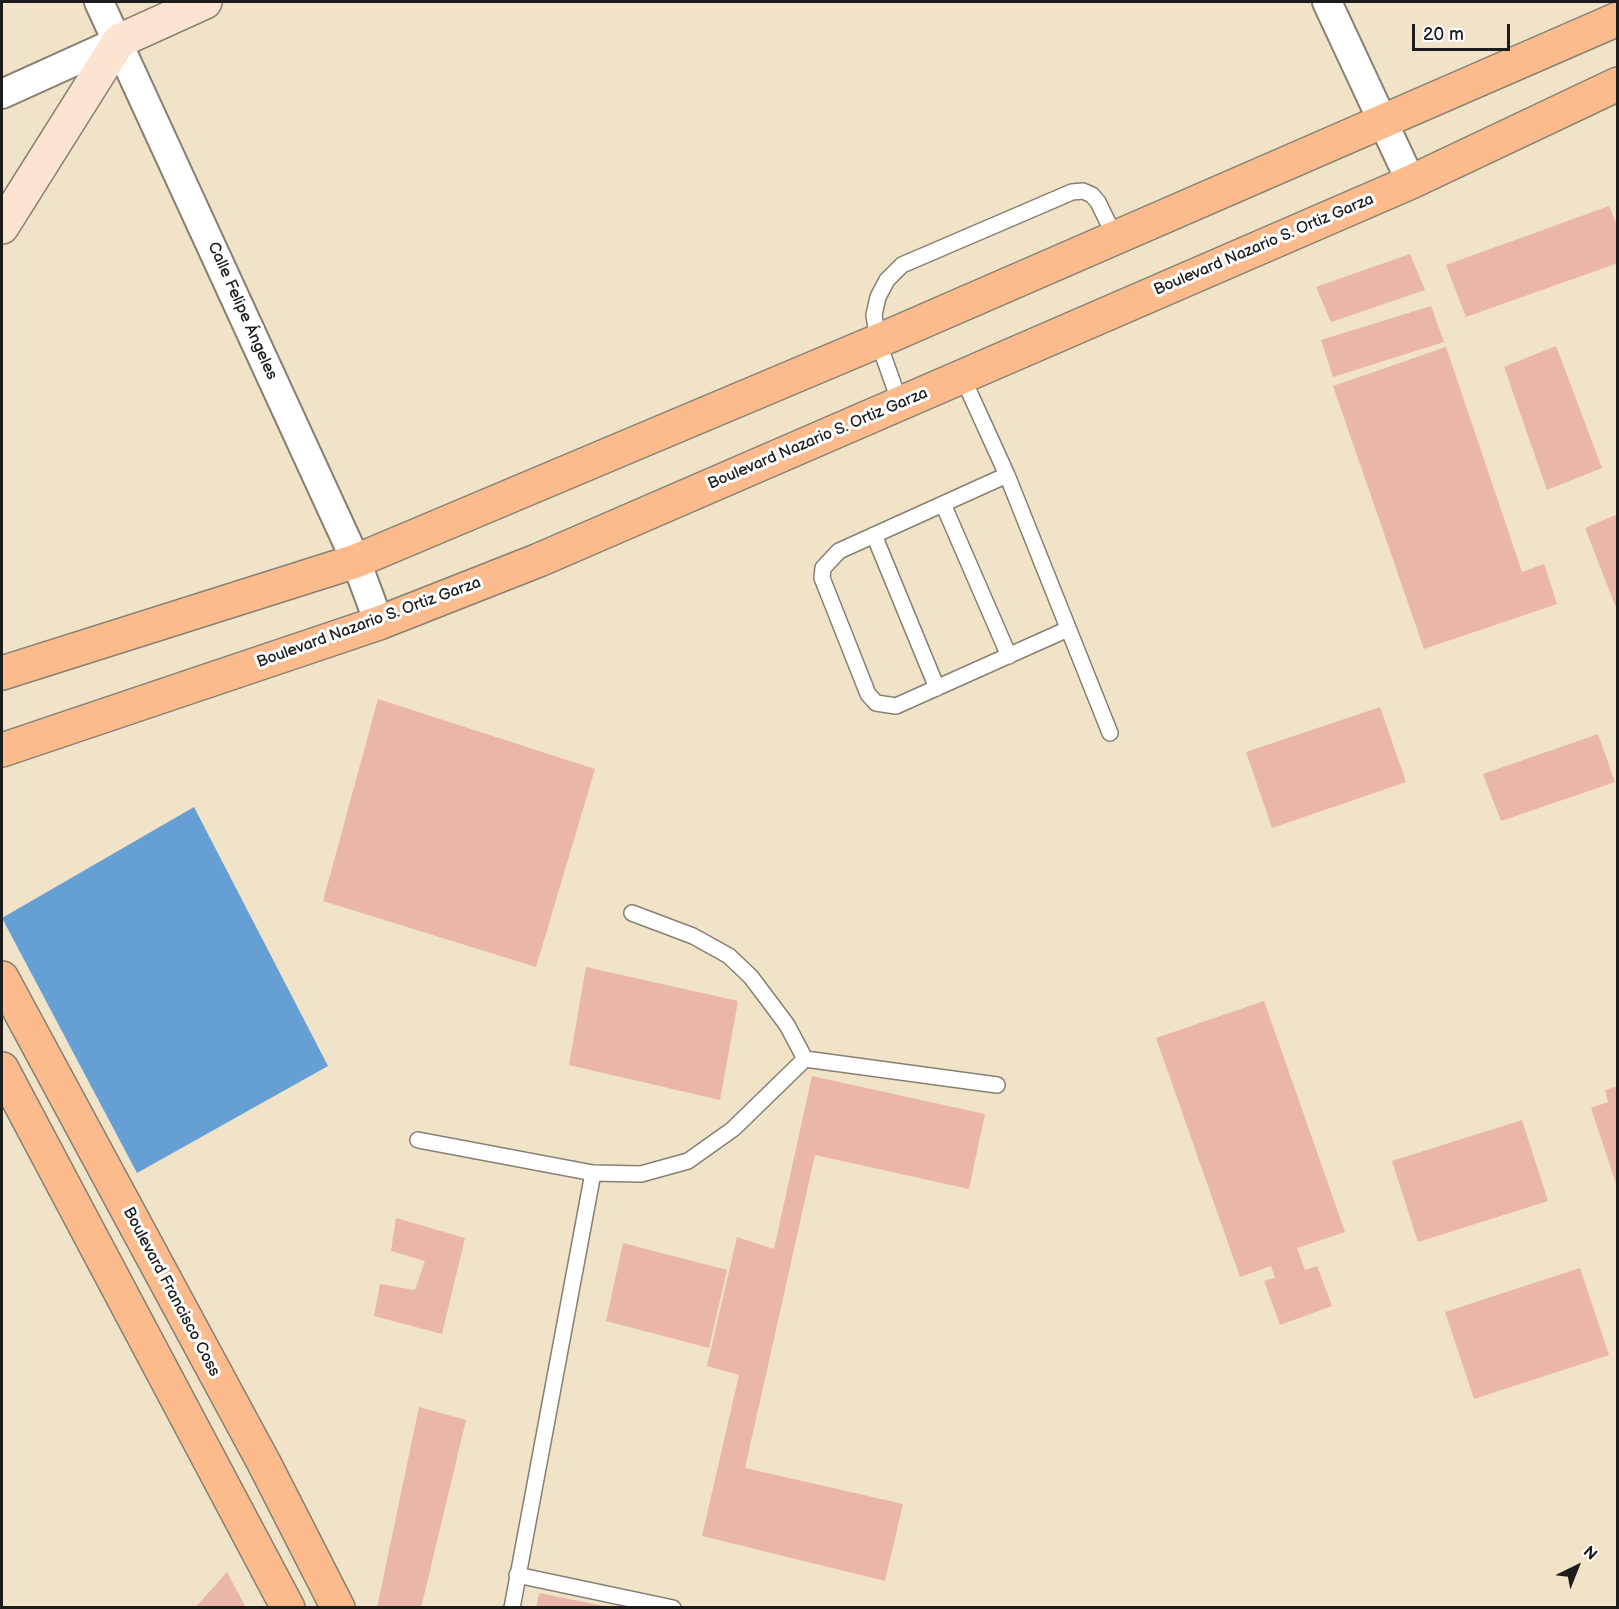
<!DOCTYPE html>
<meta charset="utf-8">
<style>
body{margin:0}
#map{position:relative;width:1619px;height:1609px;overflow:hidden;background:#f1e3c8;font-family:"Balsamiq Sans",sans-serif}
canvas{display:block}
.frame{position:absolute;inset:0;border:3px solid #1c1c1c;pointer-events:none}
.north{position:absolute;left:1547px;top:1537px;width:60px;height:60px;-webkit-text-stroke:4px #fff;paint-order:stroke;rotate:43deg;font-size:16px;font-weight:700;line-height:24px;text-align:center;color:#1c1c1c}
.north::after{content:'';display:block;margin:auto;width:21px;height:27px;background:#1c1c1c;clip-path:polygon(50% 0,100% 100%,50% 72%,0 100%)}
.scale{position:absolute;left:1412px;top:24px;width:98px;height:27px;box-sizing:border-box;border:3px solid #1c1c1c;border-top:0;padding-left:8px;font-size:18px;line-height:21px;white-space:nowrap;color:#1c1c1c;-webkit-text-stroke:4px #fff;paint-order:stroke}
</style>
<div id="map">
<canvas width="1619" height="1609"></canvas>
<div class="frame"></div>
<div class="north">N</div>
<div class="scale">20 m</div>
</div>
<script>
const context = document.querySelector('canvas').getContext('2d');
context.lineJoin = 'round';
function paint(path, color) {
  context.fillStyle = color;
  context.fill(path, 'evenodd');
}
function poly(rows) {
  const path = new Path2D();
  for (const r of rows) {
    path.moveTo(r[0], r[1]);
    for (let i = 2; i < r.length; i += 2) path.lineTo(r[i], r[i + 1]);
  }
  return path;
}
function stroke(path, color, width, dash) {
  context.strokeStyle = color;
  context.lineWidth = width;
  context.lineCap = dash ? 'butt' : 'round';
  context.setLineDash(dash || []);
  context.stroke(path);
}
function drawText(font, color, halo, rows, align = 'center') {
  context.font = font + ' "Balsamiq Sans",sans-serif';
  context.lineWidth = 6;
  context.setLineDash([]);
  context.textBaseline = 'middle';
  context.strokeStyle = halo;
  context.fillStyle = color;
  for (const [text, x, y, turn = 0] of rows) {
    context.save();
    context.translate(x, y);
    context.rotate((+turn || 0) * Math.PI / 180);
    context.textAlign = isNaN(turn) ? turn : align;
    if (halo) context.strokeText(text, 0, 0);
    context.fillText(text, 0, 0);
    context.restore();
  }
}
paint(poly([
 [194,807,328,1066,137,1173,2,918]
]), '#659fd4');
paint(poly([
 [1609,206,1618,227,1618,263,1466,317,1446,265],
 [1410,254,1425,290,1331,322,1316,287],
 [1431,306,1444,342,1333,377,1321,340],
 [1556,346,1602,468,1547,490,1504,367],
 [1446,347,1522,572,1544,564,1557,604,1424,649,1333,386],
 [1618,514,1618,610,1617,610,1585,528],
 [378,699,595,769,536,967,323,901],
 [1380,707,1406,782,1272,828,1246,752],
 [1598,734,1615,782,1501,821,1483,774],
 [586,967,738,1001,720,1100,569,1065],
 [1264,1001,1345,1232,1297,1248,1305,1270,1317,1266,1332,1306,1280,1325,1264,1281,1275,1278,1271,1266,1240,1277,1156,1038],
 [812,1076,985,1114,969,1189,815,1155,745,1468,903,1504,885,1581,702,1536,739,1375,707,1366,737,1237,774,1249],
 [1618,1086,1618,1187,1617,1187,1591,1108,1608,1102,1605,1090],
 [1522,1120,1548,1201,1418,1242,1392,1161],
 [396,1218,465,1238,442,1334,374,1316,380,1284,415,1290,425,1261,391,1251],
 [623,1243,727,1270,709,1348,606,1321],
 [1580,1268,1609,1355,1474,1399,1445,1312],
 [419,1407,466,1420,421,1608,377,1608],
 [227,1572,246,1608,195,1608],
 [539,1593,604,1606,604,1608,536,1608]
]), '#e9b6a9');
const service = poly([
 [962,376,1007,475,1110,733],
 [900,403,878,341,874,315,878,297,887,280,902,265,1072,192,1083,191,1092,195,1098,202,1115,237],
 [1007,475,839,551,823,568,822,578,868,694,876,703,896,706,1068,629],
 [943,504,1009,656],
 [874,535,937,688],
 [632,913,693,936,729,956,751,977,787,1025,805,1059],
 [418,1140,593,1173,641,1174,688,1161,733,1129,805,1059,997,1085],
 [517,1575,673,1608],
 [512,1608,593,1173]
]);
const minor = poly([
 [99,2,356,561,379,623],
 [1327,2,1411,182],
 [2,94,119,41]
]);
const secondary = poly([
 [2,227,119,41,205,2]
]);
const primary = poly([
 [2,673,356,561,878,341,1618,19],
 [2,750,379,623,539,560,1411,182,1618,84],
 [2,978,264,1463,338,1608],
 [2,1069,288,1608]
]);
stroke(service, '#868072', 18);
stroke(minor, '#868072', 32);
stroke(secondary, '#868072', 36);
stroke(primary, '#868072', 36);
stroke(service, '#fff', 15);
stroke(minor, '#fff', 28);
stroke(secondary, '#fde4d1', 33);
stroke(primary, '#fbbb8d', 33);
drawText('16px', '#1c1c1c', '#fff', [
 ["Boulevard Nazario S. Ortiz Garza",1264,245,-23],
 ["Calle Felipe Ángeles",242,311,66],
 ["Boulevard Nazario S. Ortiz Garza",818,439,-23],
 ["Boulevard Nazario S. Ortiz Garza",369,623,-20],
 ["Boulevard Francisco Coss",171,1292,62]
]);
</script>
